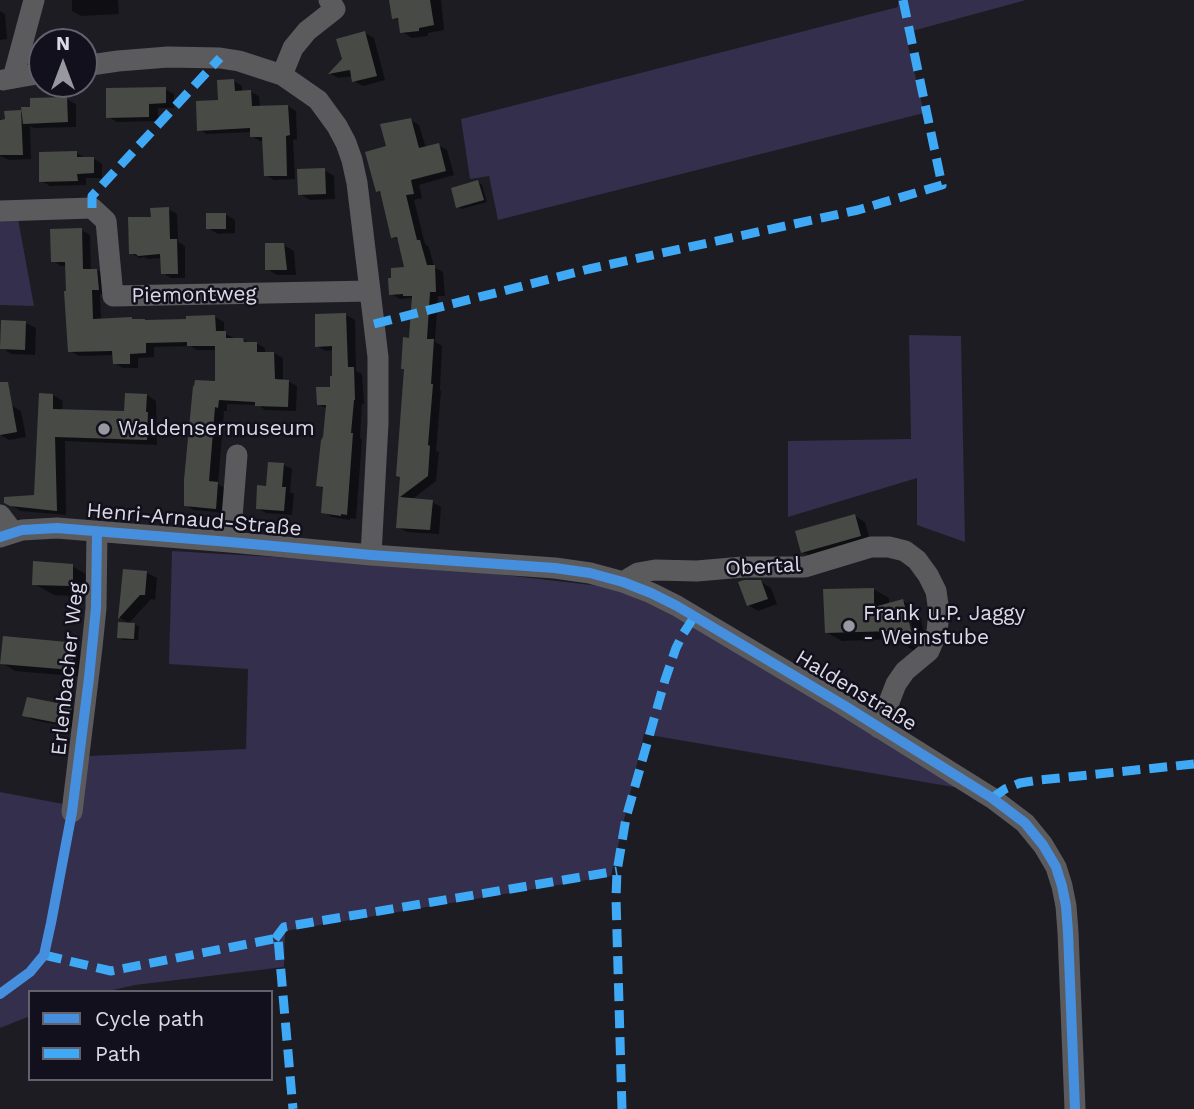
<!DOCTYPE html>
<meta charset="utf-8">
<style>
body{margin:0}
#map{position:relative;width:1194px;height:1109px;overflow:hidden;background:#1d1c23;font-family:"Work Sans",sans-serif}
canvas{display:block}
.legend{position:absolute;left:28px;top:990px;width:245px;height:91px;box-sizing:border-box;background:#12101d;border:2px solid #62616d;margin:0;padding:9px 12px;list-style:none;font-size:21px;color:#dbdae4}
.legend li{display:flex;align-items:center;gap:14px;height:35px}
.legend b{width:35px;border:2px solid #62616d}
.north{position:absolute;left:28px;top:28px;width:70px;height:70px;box-sizing:border-box;background:#12101d;border:2px solid #62616d;border-radius:50%;rotate:0deg;font-size:19px;font-weight:700;line-height:28px;text-align:center;color:#dbdae4}
.north::after{content:'';display:block;margin:auto;width:24px;height:32px;background:#9898a0;clip-path:polygon(50% 0,100% 100%,50% 72%,0 100%)}
</style>
<div id="map">
<canvas width="1194" height="1109"></canvas>
<ul class="legend">
<li><b style="height:9px;background:#468fdf"></b>Cycle path</li>
<li><b style="height:9px;background:#3fa9f5"></b>Path</li>
</ul>
<div class="north">N</div>
</div>
<script>
const context = document.querySelector('canvas').getContext('2d');
context.lineJoin = 'round';
function paint(path, color) {
  context.fillStyle = color;
  context.fill(path, 'evenodd');
}
function poly(rows) {
  const path = new Path2D();
  for (const r of rows) {
    path.moveTo(r[0], r[1]);
    for (let i = 2; i < r.length; i += 2) path.lineTo(r[i], r[i + 1]);
  }
  return path;
}
function stroke(path, color, width, dash) {
  context.strokeStyle = color;
  context.lineWidth = width;
  context.lineCap = dash ? 'butt' : 'round';
  context.setLineDash(dash || []);
  context.stroke(path);
}
function drawText(font, color, halo, rows, align = 'center') {
  context.font = font + ' "Work Sans",sans-serif';
  context.lineWidth = 5;
  context.setLineDash([]);
  context.textBaseline = 'middle';
  context.strokeStyle = halo;
  context.fillStyle = color;
  for (const [text, x, y, turn = 0] of rows) {
    context.save();
    context.translate(x, y);
    context.rotate((+turn || 0) * Math.PI / 180);
    context.textAlign = isNaN(turn) ? turn : align;
    if (halo) context.strokeText(text, 0, 0);
    context.fillText(text, 0, 0);
    context.restore();
  }
}
paint(poly([
 [898,0,1026,0,905,33,924,113,498,220,489,176,470,179,461,119,898,7],
 [0,219,18,219,34,306,0,305],
 [909,335,961,336,965,542,917,525,917,478,788,517,788,441,911,439],
 [172,551,427,566,617,588,699,629,965,789,644,734,611,876,285,931,284,967,135,985,104,992,30,992,30,1016,0,1028,0,792,79,807,89,756,246,749,248,669,169,664]
]), '#332f4c');
paint(poly([
 [72,0,118,0,119,14,81,16,72,11],
 [396,0,441,0,444,30,428,33,428,36,412,38,402,32,400,21,394,18],
 [0,11,5,14,7,39,0,40],
 [365,33,374,38,385,80,363,86,354,81,353,76,338,78,331,74],
 [234,81,242,86,242,92,251,92,259,96,260,108,288,106,296,111,297,139,293,140,295,179,274,180,266,175,264,141,260,141,252,136,252,132,207,134,199,130],
 [165,89,174,94,174,108,158,108,158,121,117,122,108,117],
 [66,99,76,104,76,127,34,128,30,126,31,159,9,160,0,156,0,119,6,119,21,112,24,114],
 [410,120,419,125,426,148,438,145,447,150,454,175,419,185,422,198,414,200,425,244,429,247,434,267,443,272,445,296,438,296,435,342,442,346,440,390,441,391,436,451,439,452,436,481,411,500,432,502,441,507,439,534,407,532,398,527,413,300,410,298,400,299,391,294,407,269,400,241,393,237,383,195,377,191,388,147],
 [77,153,86,159,93,158,102,164,102,178,86,178,86,185,50,186,41,181],
 [324,170,334,176,335,199,310,200,300,194],
 [478,182,482,185,487,202,462,209,458,206],
 [168,209,177,214,178,242,185,246,185,278,171,278,163,273,162,258,148,259,144,257,140,258,131,253,152,218],
 [225,214,235,220,235,233,218,234,208,228],
 [81,230,90,235,91,271,97,270,106,275,107,294,100,294,101,320,147,322,215,317,224,322,224,333,234,338,243,339,250,344,256,343,265,348,265,354,274,353,283,358,283,381,288,381,297,386,296,411,265,410,258,405,227,404,227,411,224,411,218,484,226,489,225,513,194,510,185,505,217,383,217,350,197,350,190,346,154,347,154,357,138,358,138,368,123,368,114,363,114,355,79,356,70,351,67,266,61,266,53,261],
 [284,245,294,251,296,275,277,275,267,269],
 [346,315,355,320,356,371,362,374,364,404,362,404,360,438,362,440,356,519,350,518,350,520,332,517,323,512,325,489,318,486,327,409,318,404,332,389,334,350,326,351,317,346],
 [26,323,36,328,35,355,11,354,2,348],
 [53,395,63,401,62,411,126,413,147,395,156,401,157,445,65,441,66,515,21,511,5,502,36,497],
 [11,405,21,411,26,437,9,440,0,435,0,407],
 [284,465,292,469,290,492,294,494,292,515,266,513,257,508,267,487],
 [855,516,865,522,870,541,813,558,803,552],
 [72,566,93,578,92,597,54,595,34,584],
 [124,570,147,573,157,578,155,600,151,599,129,623,120,618],
 [761,582,771,588,777,604,758,611,748,605],
 [873,589,889,598,889,605,903,601,918,610,928,646,913,650,897,641,897,639,842,641,826,632],
 [904,611,908,611,917,646,914,647],
 [135,624,139,627,138,640,123,640,119,637],
 [67,643,80,651,80,653,87,658,86,677,15,671,2,663],
 [71,708,80,713,78,729,33,720,24,715]
]), '#0007');
paint(poly([
 [389,0,430,0,434,25,419,28,419,31,400,33,398,18,392,19],
 [365,31,377,76,352,82,350,70,328,74,342,59,336,39],
 [234,79,235,91,251,90,252,106,288,105,290,135,286,136,287,176,264,176,262,137,250,137,250,128,197,131,196,101,218,100,217,80],
 [166,87,166,103,149,104,149,117,106,118,106,88],
 [67,97,68,122,23,124,21,107,30,107,30,98],
 [21,110,23,155,0,155,0,120,5,119,4,111],
 [411,118,419,148,439,143,446,171,411,180,414,194,406,195,417,240,420,240,427,265,435,265,436,292,430,292,427,339,434,339,431,384,433,384,428,445,430,446,428,476,400,497,433,500,430,530,396,528,400,477,396,476,404,369,401,369,403,337,409,338,412,296,403,296,403,294,389,295,388,278,391,278,391,268,404,267,397,237,391,238,380,191,376,192,365,152,386,146,380,124],
 [77,151,77,157,94,157,94,173,77,174,78,181,39,182,39,152],
 [325,168,326,194,298,195,297,169],
 [478,180,484,200,456,208,451,188],
 [169,207,170,239,177,239,178,274,161,274,160,254,138,256,136,254,129,254,128,217,151,217,150,208],
 [206,213,226,213,226,229,206,229],
 [82,228,83,269,97,269,99,290,92,290,93,319,132,317,132,319,145,319,145,320,186,319,186,316,215,315,216,331,226,331,226,338,243,338,244,342,257,342,257,352,274,352,275,379,289,380,288,407,255,406,255,402,219,400,218,408,215,407,209,481,218,482,216,509,184,506,184,480,193,386,194,386,195,380,215,381,215,346,187,346,187,342,146,343,146,353,130,354,130,364,113,364,112,351,68,352,64,291,66,291,65,262,51,262,50,229],
 [265,243,284,243,287,270,265,270],
 [346,313,348,367,354,367,355,400,354,400,351,433,353,433,347,515,341,514,341,516,321,513,323,487,316,486,321,440,323,437,326,405,317,405,316,387,330,387,330,376,332,376,332,346,315,347,315,314],
 [1,320,26,321,25,350,0,349],
 [0,382,8,382,17,432,0,435],
 [39,393,53,394,53,409,124,411,125,393,147,394,146,412,148,412,147,440,55,437,57,511,10,506,4,503,4,497,34,495],
 [268,462,284,463,282,487,286,487,284,511,256,509,257,485,266,486],
 [855,514,861,536,801,553,795,531],
 [33,561,73,564,73,582,71,586,32,585],
 [123,569,147,571,145,595,140,595,118,619],
 [744,580,761,580,768,599,747,606,738,582],
 [874,588,874,607,903,599,913,638,896,642,893,631,825,633,823,589],
 [118,622,135,623,134,639,117,638],
 [3,636,67,642,67,647,74,648,72,670,0,664],
 [27,697,72,706,69,725,22,716]
]), '#484b45');
stroke(poly([
 [84,66,118,61,168,57,220,58,239,61,282,75,318,100,337,126,346,143,352,160,357,183,378,357,378,423,371,555],
 [282,75,293,48,307,31,335,9,329,0],
 [13,78,34,0],
 [3,80,42,73],
 [0,211,92,208,106,221,113,296,370,291],
 [0,515,13,532],
 [0,537,22,530,57,528,230,542,371,555,555,568,590,573,623,582,651,593,677,606,845,706,992,798,1025,823,1043,845,1056,867,1062,886,1066,906,1068,932,1075,1109],
 [230,542,237,455],
 [623,582,638,573,655,570,697,571,743,567,805,567,871,547,889,547,905,551,917,560,928,575,936,591,939,612,937,632,929,651,905,671,896,684,879,728],
 [72,812,92,647,96,608,97,531]
]), '#5b5b5e', 21);
stroke(poly([
 [92,208,92,196,220,58],
 [374,324,589,269,858,210,942,185,903,0],
 [992,798,1005,789,1020,783,1040,780,1194,764],
 [275,939,284,927,617,871],
 [44,955,111,971,278,938,293,1109],
 [622,1109,616,898,617,871,626,818,665,680,676,648,683,634,694,617]
]), '#3fa9f5', 9, [18, 9]);
stroke(poly([
 [0,537,22,530,57,528,230,542,371,555,555,568,590,573,623,582,651,593,677,606,845,706,992,798,1025,823,1043,845,1056,867,1062,886,1066,906,1068,932,1075,1109],
 [0,994,30,972,44,955,51,923,72,812,89,678,96,608,97,531]
]), '#468fdf', 10);
for (const [x, y, r, color] of [
 [104,429,7,"#9898a0"],
 [849,626,7,"#9898a0"]
]) {
  const dot = new Path2D();
  dot.arc(x, y, r, 0, 2 * Math.PI);
  context.fillStyle = color;
  context.fill(dot);
  stroke(dot, '#12101d', 2.5);
}
drawText('21px', '#dbdae4', '#12101d', [
 ["Piemontweg",194,295,-1],
 ["Henri-Arnaud-Straße",194,520,5],
 ["Obertal",763,567,-3],
 ["Erlenbacher Weg",68,669,-84],
 ["Haldenstraße",856,691,31]
]);
drawText('21px', '#dbdae4', '#12101d', [
 ["Waldensermuseum",118,429],
 ["Frank u.P. Jaggy",863,614],
 ["- Weinstube",863,638]
], 'left');
</script>
